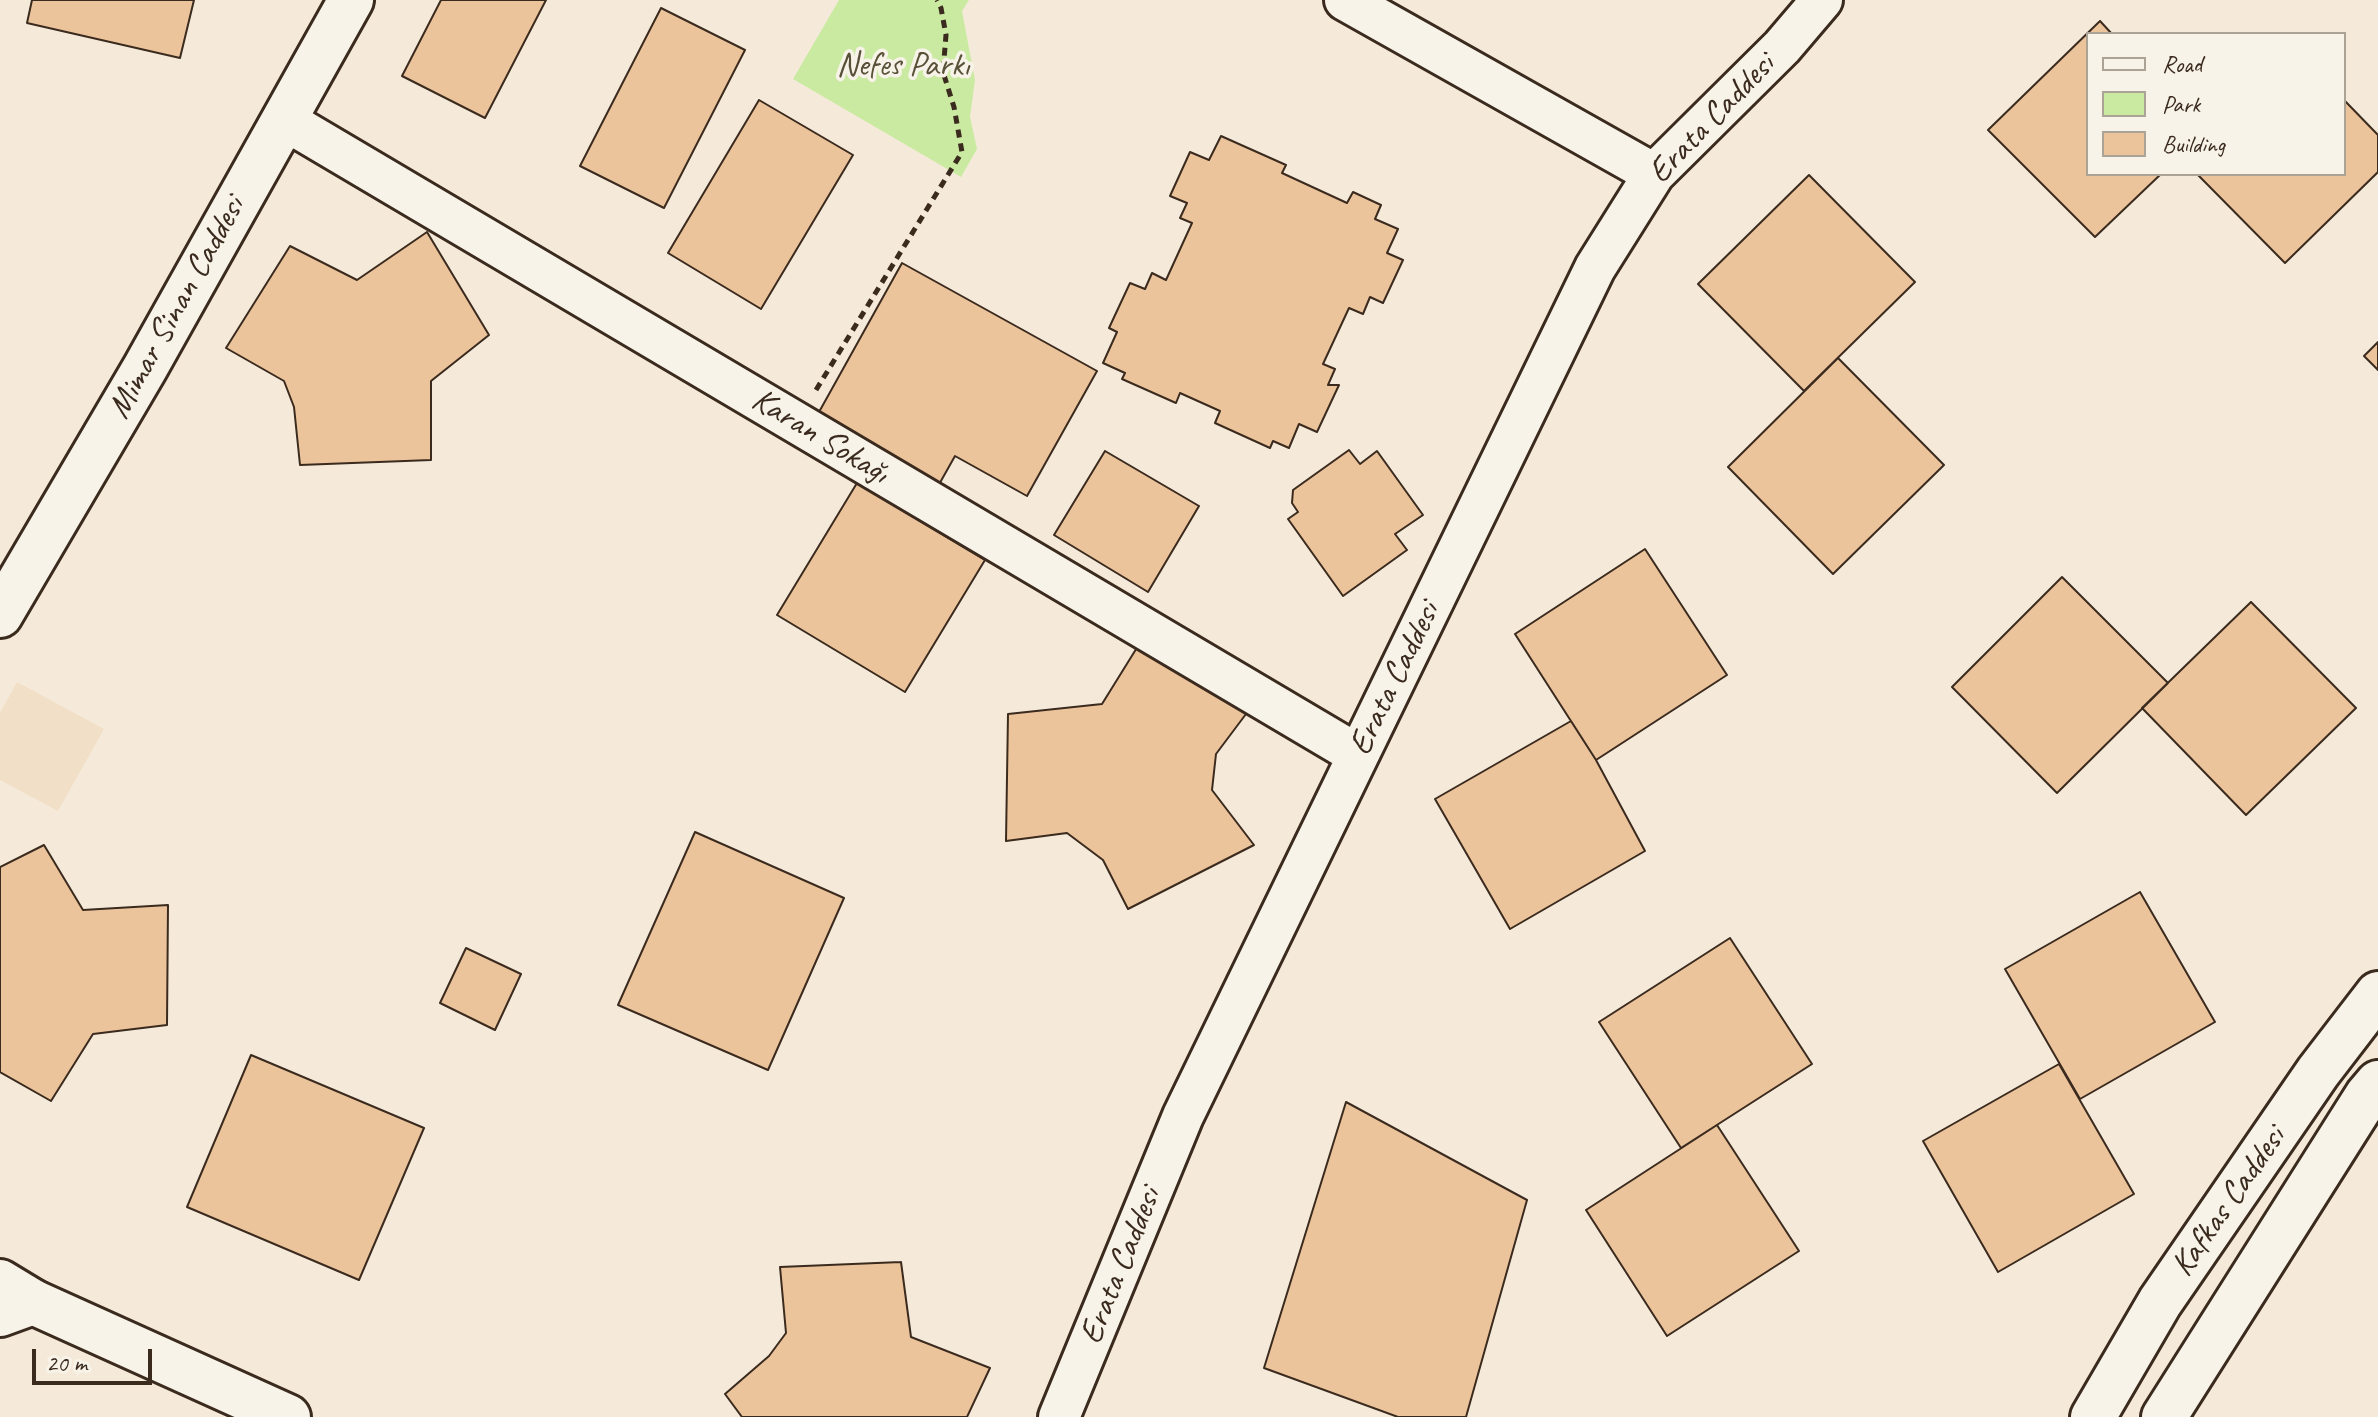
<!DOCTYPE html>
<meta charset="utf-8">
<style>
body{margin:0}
#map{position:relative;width:2378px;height:1417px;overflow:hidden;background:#f5ead9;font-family:Caveat,sans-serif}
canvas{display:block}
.legend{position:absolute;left:2086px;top:32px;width:260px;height:144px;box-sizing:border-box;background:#f7f3e8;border:2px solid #aca397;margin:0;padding:10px 14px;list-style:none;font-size:24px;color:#3b2a1e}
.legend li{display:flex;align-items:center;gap:16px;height:40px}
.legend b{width:40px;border:2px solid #aca397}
.scale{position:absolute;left:32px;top:1349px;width:120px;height:36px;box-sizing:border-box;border:4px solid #3b2a1e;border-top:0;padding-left:10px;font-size:24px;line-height:28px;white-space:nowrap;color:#3b2a1e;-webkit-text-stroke:6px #f7f3e8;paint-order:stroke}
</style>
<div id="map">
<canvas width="2378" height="1417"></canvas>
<ul class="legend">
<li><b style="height:10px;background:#f7f3e8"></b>Road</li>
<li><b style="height:22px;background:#caeaa2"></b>Park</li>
<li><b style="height:22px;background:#ecc49c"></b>Building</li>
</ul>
<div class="scale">20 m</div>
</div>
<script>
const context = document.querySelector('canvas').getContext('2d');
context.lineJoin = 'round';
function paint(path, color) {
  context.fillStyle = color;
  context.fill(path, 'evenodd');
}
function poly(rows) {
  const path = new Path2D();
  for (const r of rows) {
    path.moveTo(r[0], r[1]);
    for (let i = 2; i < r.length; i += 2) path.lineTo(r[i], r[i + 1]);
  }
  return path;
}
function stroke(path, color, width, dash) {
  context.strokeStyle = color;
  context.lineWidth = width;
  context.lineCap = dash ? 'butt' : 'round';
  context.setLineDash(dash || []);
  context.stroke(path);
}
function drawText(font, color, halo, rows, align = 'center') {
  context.font = font + ' Caveat,sans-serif';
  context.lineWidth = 7;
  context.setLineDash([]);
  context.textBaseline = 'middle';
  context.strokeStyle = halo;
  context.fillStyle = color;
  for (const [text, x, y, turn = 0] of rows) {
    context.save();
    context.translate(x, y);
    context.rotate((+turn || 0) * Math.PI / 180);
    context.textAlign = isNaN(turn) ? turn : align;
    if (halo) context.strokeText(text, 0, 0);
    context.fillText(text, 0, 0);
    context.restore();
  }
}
paint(poly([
 [17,682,104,729,58,811,0,780,0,713]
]), '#f2dfc7');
paint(poly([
 [839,0,969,0,962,11,975,80,970,117,977,149,961,177,793,79]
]), '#caeaa2');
const building = poly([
 [32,0,194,0,180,58,27,23,32,0],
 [441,0,546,0,485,118,402,76,441,0],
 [661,8,745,50,664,208,580,166,661,8],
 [2100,21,2112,34,2088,34,2088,174,2161,174,2095,237,1988,130,2100,21],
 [759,100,853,155,761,309,668,253,759,100],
 [2344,100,2378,135,2378,172,2285,263,2197,174,2344,174,2344,100],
 [1221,136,1286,165,1282,173,1347,203,1353,192,1381,205,1375,219,1398,229,1387,253,1403,260,1383,303,1370,297,1363,314,1349,308,1323,364,1335,369,1328,385,1339,385,1317,432,1299,424,1289,448,1273,441,1270,448,1215,423,1220,411,1180,393,1176,403,1122,379,1125,373,1103,363,1117,332,1109,328,1130,283,1145,289,1152,273,1166,280,1192,223,1180,218,1187,203,1170,196,1190,152,1209,160,1221,136],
 [1809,175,1915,282,1804,391,1698,284,1809,175],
 [427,232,489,335,431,381,431,460,300,465,294,407,284,381,226,348,290,246,357,280,427,232],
 [902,263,1097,371,1027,496,955,456,937,488,814,421,902,263],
 [2378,342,2378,370,2364,356,2378,342],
 [1838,358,1944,465,1833,574,1728,467,1838,358],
 [1349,450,1360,464,1377,451,1423,515,1395,534,1407,550,1343,596,1288,519,1298,512,1292,503,1293,490,1349,450],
 [1105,451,1199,506,1148,592,1054,535,1105,451],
 [857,483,985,560,905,692,777,615,857,483],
 [1645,549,1727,675,1596,760,1515,634,1645,549],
 [2062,577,2168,683,2057,793,1952,687,2062,577],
 [2251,602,2356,708,2246,815,2142,708,2251,602],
 [1138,646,1249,710,1216,754,1212,790,1254,845,1128,909,1103,860,1067,833,1006,841,1008,714,1102,704,1138,646],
 [1571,721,1596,760,1645,851,1510,929,1435,799,1571,721],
 [695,832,844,898,768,1070,618,1005,695,832],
 [44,845,83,910,168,905,167,1025,93,1034,51,1101,0,1072,0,867,44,845],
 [2140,892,2215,1022,2080,1099,2005,969,2140,892],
 [1730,938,1812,1064,1681,1148,1599,1022,1730,938],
 [466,948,521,974,495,1030,440,1003,466,948],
 [251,1055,424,1128,359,1280,187,1207,251,1055],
 [2059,1064,2134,1194,1998,1272,1923,1141,2059,1064],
 [1346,1102,1527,1200,1466,1417,1398,1417,1264,1368,1346,1102],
 [1717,1125,1799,1251,1667,1336,1586,1210,1717,1125],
 [901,1262,911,1337,990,1368,967,1417,742,1417,725,1394,769,1356,786,1333,780,1267,901,1262]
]);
paint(building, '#ecc49c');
stroke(building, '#3b2a1e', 2);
const minor = poly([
 [1345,0,1654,174],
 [283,119,1358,755],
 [1059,1417,1183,1116,1595,268,1654,174,1782,47,1822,0]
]);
const tertiary = poly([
 [0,615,145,368,351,0],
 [0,1282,33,1302,288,1417],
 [2093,1417,2160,1302,2318,1072,2378,994],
 [2164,1417,2367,1096,2378,1083]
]);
const primary = poly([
 [0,1314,33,1302]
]);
stroke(minor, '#3b2a1e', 46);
stroke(tertiary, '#3b2a1e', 50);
stroke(primary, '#3b2a1e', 50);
stroke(poly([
 [816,390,962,152,954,107,943,72,946,35,941,8,937,0]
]), '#3b2a1e', 5, [8, 6]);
stroke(minor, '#f7f3e8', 40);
stroke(tertiary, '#f7f3e8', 44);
stroke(primary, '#f7f3e8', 44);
drawText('34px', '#585038', '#f7f3e8', [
 ["Nefes Parkı",903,66]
]);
drawText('34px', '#3b2a1e', '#f7f3e8', [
 ["Erata Caddesi",1712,119,-46],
 ["Mimar Sinan Caddesi",177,308,-61],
 ["Karan Sokağı",820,437,31],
 ["Erata Caddesi",1395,679,-64],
 ["Kafkas Caddesi",2229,1202,-55],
 ["Erata Caddesi",1121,1266,-68]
]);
</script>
